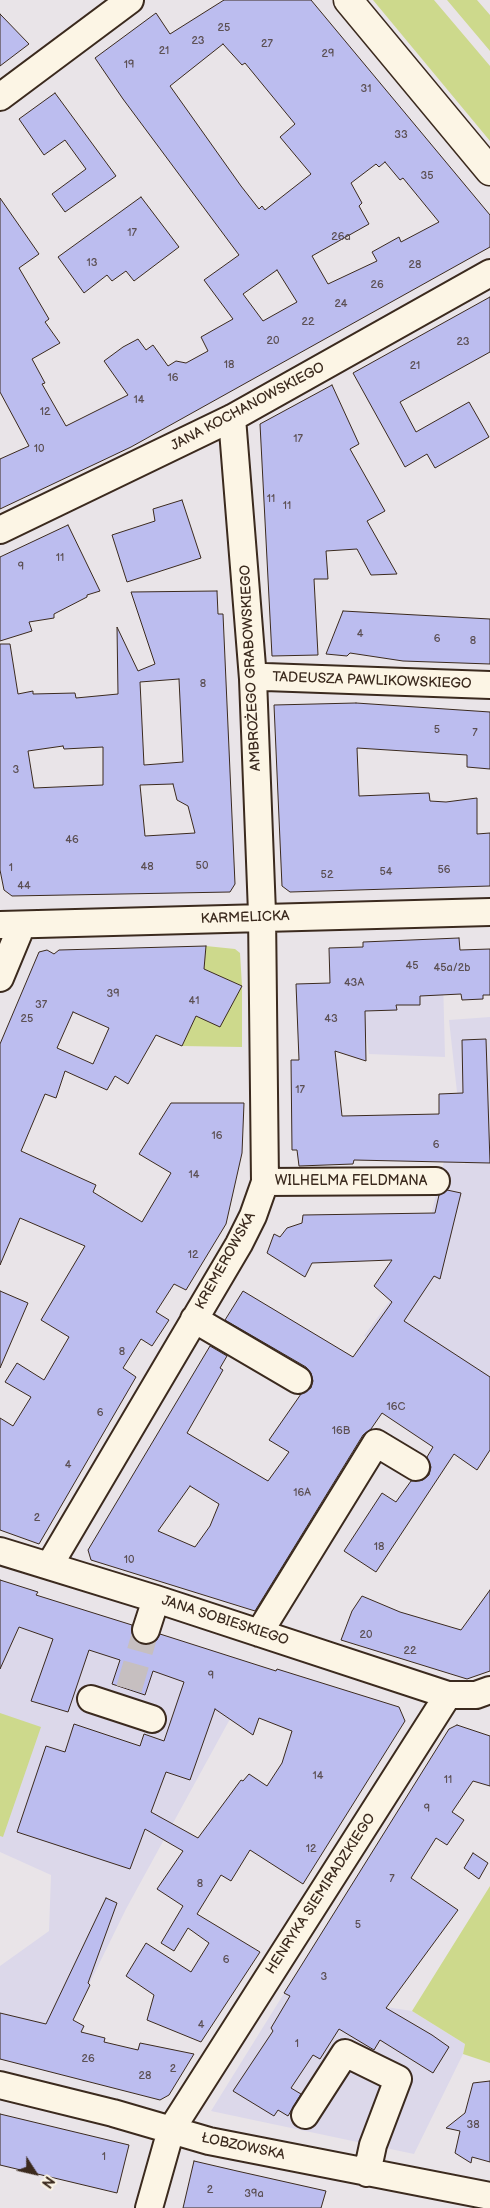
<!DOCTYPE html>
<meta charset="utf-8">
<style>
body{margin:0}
#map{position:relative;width:490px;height:2208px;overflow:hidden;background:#e9e4e8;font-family:"Balsamiq Sans",sans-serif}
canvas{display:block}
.north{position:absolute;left:10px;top:2148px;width:50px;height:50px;-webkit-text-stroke:4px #fcf5e5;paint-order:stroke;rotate:125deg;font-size:14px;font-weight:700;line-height:20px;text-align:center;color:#3b2a1e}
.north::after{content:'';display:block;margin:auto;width:18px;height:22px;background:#3b2a1e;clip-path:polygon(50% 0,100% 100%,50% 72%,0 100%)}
</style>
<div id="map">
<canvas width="490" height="2208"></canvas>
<div class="north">N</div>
</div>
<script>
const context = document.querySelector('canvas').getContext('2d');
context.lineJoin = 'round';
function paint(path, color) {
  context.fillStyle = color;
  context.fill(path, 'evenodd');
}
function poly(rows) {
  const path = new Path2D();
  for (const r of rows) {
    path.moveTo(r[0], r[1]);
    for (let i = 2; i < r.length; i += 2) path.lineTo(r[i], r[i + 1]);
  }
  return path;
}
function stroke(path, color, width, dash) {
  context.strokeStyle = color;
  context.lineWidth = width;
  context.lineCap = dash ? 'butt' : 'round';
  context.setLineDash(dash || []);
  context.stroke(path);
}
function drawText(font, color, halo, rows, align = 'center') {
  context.font = font + ' "Balsamiq Sans",sans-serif';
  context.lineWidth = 4;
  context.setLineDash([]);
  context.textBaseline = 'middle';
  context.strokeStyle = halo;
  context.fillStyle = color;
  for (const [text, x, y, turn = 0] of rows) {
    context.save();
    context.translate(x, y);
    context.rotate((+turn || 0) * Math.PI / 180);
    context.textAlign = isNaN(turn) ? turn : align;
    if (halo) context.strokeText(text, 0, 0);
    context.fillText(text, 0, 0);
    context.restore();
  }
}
paint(poly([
 [442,939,445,1057,369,1054,365,1027,363,942],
 [490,1017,490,1418,364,1336,421,1258,444,1161,465,1164,449,1020],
 [36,1595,259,1666,126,1909,47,2070,0,2059,0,1966,49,1931,51,1875,0,1852,0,1668],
 [296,1974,334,1999,412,2011,465,2044,463,2054,414,2154,211,2111]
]), '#dcd8ea');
paint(poly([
 [373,0,434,0,490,66,490,141],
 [447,0,477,0,490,15,490,51],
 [206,946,235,949,240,953,242,986,242,1047,182,1046,196,1016,220,1026,242,986,204,969],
 [0,1713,41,1727,3,1837,0,1836],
 [490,1886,490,2063,463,2054,465,2044,412,2011]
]), '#cdd98c');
const building = poly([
 [224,0,311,0,490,215,490,247,131,447,0,509,0,459,29,446,0,392,0,198,39,254,19,268,49,319,45,322,60,343,32,359,45,383,42,384,66,426,128,395,104,361,123,347,138,339,146,350,153,345,168,366,176,361,186,363,208,351,201,337,233,319,204,280,239,255,123,99,95,58,156,13,170,34,224,0],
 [223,44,242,65,245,63,295,124,280,137,311,174,265,210,262,206,259,209,241,186,170,86,223,44],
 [385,162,400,180,403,178,439,222,401,242,399,237,372,252,377,261,328,284,312,256,369,224,359,206,362,203,351,183,376,164,379,167,385,162],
 [277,270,297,302,263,321,243,294,277,270],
 [0,14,29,44,0,66,0,14],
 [55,93,116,176,65,212,52,194,86,169,65,140,44,155,19,119,55,93],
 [141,197,179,247,134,281,126,271,112,281,107,275,84,293,58,257,141,197],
 [490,297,490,352,400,402,416,432,469,402,489,437,435,468,427,454,405,467,353,373,490,297],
 [332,385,359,444,350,449,385,511,367,521,397,574,371,575,357,549,326,551,328,579,314,579,318,655,272,656,260,424,332,385],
 [182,500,201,558,127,582,112,535,155,521,153,509,182,500],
 [68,525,100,591,87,595,87,597,54,614,54,618,29,622,32,631,0,641,0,557,68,525],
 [217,591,218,614,223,614,235,884,230,892,12,896,4,890,0,870,0,644,10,644,18,694,33,691,33,694,75,693,76,698,118,694,117,627,138,671,155,664,131,592,217,591],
 [179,679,183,762,144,765,140,682,179,679],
 [63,746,64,749,103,747,103,785,34,788,28,751,63,746],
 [173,784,177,800,188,806,195,833,145,836,140,785,173,784],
 [343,611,490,619,490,664,403,661,350,653,347,656,326,654,343,611],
 [356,703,490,712,490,769,467,767,467,755,357,748,359,796,429,793,430,801,446,802,477,798,477,834,490,833,490,886,290,892,282,886,274,705,356,703],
 [459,938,460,950,490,949,490,995,483,995,483,999,462,1000,461,994,420,996,420,1005,396,1005,397,1010,365,1011,366,1061,335,1051,342,1116,439,1114,439,1094,463,1093,462,1040,486,1039,490,1163,354,1160,353,1164,299,1166,297,1150,292,1150,291,1060,299,1060,296,984,330,983,329,948,363,947,363,942,459,938],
 [206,946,204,969,242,986,220,1027,196,1016,182,1046,156,1035,128,1084,115,1076,107,1090,65,1071,56,1098,45,1094,21,1151,96,1185,93,1192,142,1222,171,1173,139,1154,171,1103,244,1103,242,1153,226,1224,186,1290,174,1284,156,1312,169,1320,152,1346,141,1339,123,1368,136,1377,39,1544,0,1530,0,1418,13,1426,31,1397,5,1382,17,1363,44,1380,69,1337,41,1320,85,1246,20,1218,0,1265,0,1044,39,952,47,950,54,954,59,950,206,946],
 [73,1012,109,1028,93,1064,57,1048,73,1012],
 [447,1190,461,1193,440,1279,434,1276,404,1321,490,1377,490,1450,477,1470,454,1454,376,1572,344,1551,382,1493,396,1502,411,1481,423,1480,429,1475,431,1467,427,1457,433,1447,382,1413,371,1429,363,1435,255,1611,91,1560,88,1550,210,1346,227,1356,220,1368,223,1370,187,1433,268,1481,289,1452,269,1440,301,1394,311,1388,313,1381,311,1373,306,1367,225,1320,243,1291,353,1357,392,1302,374,1286,392,1260,312,1263,305,1277,267,1253,274,1234,280,1237,287,1228,302,1223,303,1215,435,1213,439,1195,447,1190],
 [190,1486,219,1504,210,1526,195,1547,158,1531,190,1486],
 [0,1291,28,1303,0,1368,0,1291],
 [0,1580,38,1592,36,1595,132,1625,132,1634,135,1640,141,1644,150,1644,156,1641,160,1634,276,1671,277,1669,399,1707,405,1721,303,1884,250,1850,231,1881,221,1875,197,1914,260,1952,201,2042,147,2020,154,1995,126,1976,146,1943,191,1972,209,1943,188,1928,174,1951,161,1943,183,1906,157,1889,183,1851,145,1829,130,1869,17,1832,46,1746,65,1752,74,1724,140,1746,144,1734,164,1741,184,1682,153,1671,145,1695,112,1684,120,1660,89,1650,68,1712,31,1701,53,1639,19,1627,0,1669,0,1580],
 [215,1709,253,1735,259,1718,292,1731,282,1763,267,1786,249,1774,243,1781,241,1780,198,1838,151,1812,166,1772,190,1780,215,1709],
 [490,1590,490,1671,467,1679,341,1640,352,1611,362,1596,400,1612,461,1630,490,1590],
 [457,1725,490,1736,490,1786,473,1781,452,1812,464,1820,447,1845,436,1838,411,1878,458,1910,386,2008,432,2035,449,2047,433,2073,380,2040,374,2050,339,2029,320,2059,313,2055,291,2088,301,2094,288,2116,278,2110,274,2116,233,2091,273,2031,271,2028,290,1996,284,1993,296,1974,449,1729,457,1725],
 [473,1853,488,1863,479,1879,464,1868,473,1853],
 [106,1898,117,1903,88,1983,90,1985,73,2020,84,2026,81,2032,105,2038,104,2042,138,2050,140,2043,194,2054,169,2095,160,2100,0,2059,0,2013,46,2024,106,1898],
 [490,2081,490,2162,472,2157,471,2163,455,2153,460,2131,446,2128,465,2113,473,2083,490,2081],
 [0,2114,129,2145,117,2193,0,2165,0,2114],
 [194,2161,237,2171,326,2191,321,2208,183,2208,194,2161]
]);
paint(building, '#bcbdef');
stroke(building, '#3b2a1e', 1);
stroke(poly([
 [129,1689,146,1630]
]), '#c6bfc0', 26, [26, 13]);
const minor = poly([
 [0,97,130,0],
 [0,530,232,418,490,273],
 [253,679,265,677,490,685],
 [0,925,490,912],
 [0,978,22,925],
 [265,1182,436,1181],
 [194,1319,298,1380],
 [0,1551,156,1599,448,1695,476,1695,490,1690],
 [49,1566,239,1244,253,1216,265,1182,262,913,253,679,232,418],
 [146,1630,156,1599],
 [259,1633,376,1443,416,1467],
 [91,1699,152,1719],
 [0,2085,113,2113,209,2141,490,2196],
 [305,2115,345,2053,398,2079,373,2145,367,2173],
 [149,2208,171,2130,448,1695]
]);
const major = poly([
 [348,0,490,171]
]);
stroke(minor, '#3b2a1e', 30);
stroke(major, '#3b2a1e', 31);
stroke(minor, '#fcf5e5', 26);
stroke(major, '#fcf5e5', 28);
drawText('11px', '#5b4f52', null, [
 ["25",224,28],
 ["23",198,41],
 ["27",267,44],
 ["21",164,51],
 ["29",328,54],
 ["19",129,65],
 ["31",366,89],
 ["33",401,135],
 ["35",427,176],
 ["17",132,233],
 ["26a",341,237],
 ["13",92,263],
 ["28",415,265],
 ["26",377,285],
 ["24",341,304],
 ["22",308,322],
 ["20",273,341],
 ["23",463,342],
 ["18",229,365],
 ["21",415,366],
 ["16",173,378],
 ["14",139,400],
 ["12",45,412],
 ["17",298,439],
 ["10",39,449],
 ["11",271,499],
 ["11",287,506],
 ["11",60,558],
 ["9",21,567],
 ["4",360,634],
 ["6",437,639],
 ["8",473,641],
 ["8",203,684],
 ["5",437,730],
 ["7",475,733],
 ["3",16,770],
 ["46",72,840],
 ["50",202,866],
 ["48",147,867],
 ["1",11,868],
 ["56",444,870],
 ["54",386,872],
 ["52",327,875],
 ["44",24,886],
 ["45",412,966],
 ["45a/2b",452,968],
 ["43A",354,983],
 ["39",113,994],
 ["41",194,1001],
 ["37",41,1005],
 ["25",27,1019],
 ["43",331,1019],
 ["17",300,1090],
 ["16",217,1136],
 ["6",436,1145],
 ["14",194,1175],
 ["12",193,1255],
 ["8",122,1352],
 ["16C",396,1407],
 ["6",100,1413],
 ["16B",341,1431],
 ["4",68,1465],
 ["16A",302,1493],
 ["2",37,1518],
 ["18",379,1547],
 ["10",129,1560],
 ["20",366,1635],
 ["22",410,1651],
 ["9",211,1676],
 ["14",318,1776],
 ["11",448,1780],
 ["9",427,1809],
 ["12",311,1849],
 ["7",392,1879],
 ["8",200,1884],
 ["5",358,1925],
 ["6",226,1960],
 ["3",324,1977],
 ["4",201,2025],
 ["1",297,2044],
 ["26",88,2059],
 ["2",173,2069],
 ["28",145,2076],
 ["38",473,2125],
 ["1",104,2157],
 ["2",210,2190],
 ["39a",254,2194]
]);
drawText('14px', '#3b2a1e', '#fcf5e5', [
 ["JANA KOCHANOWSKIEGO",248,407,-28],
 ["AMBROŻEGO GRABOWSKIEGO",251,668,-93],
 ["TADEUSZA PAWLIKOWSKIEGO",372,681,2],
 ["KARMELICKA",245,918,-2],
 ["WILHELMA FELDMANA",351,1181],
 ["KREMEROWSKA",226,1261,-61],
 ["JANA SOBIESKIEGO",225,1621,18],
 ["HENRYKA SIEMIRADZKIEGO",321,1894,-57],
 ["ŁOBZOWSKA",243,2147,12]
]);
</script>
